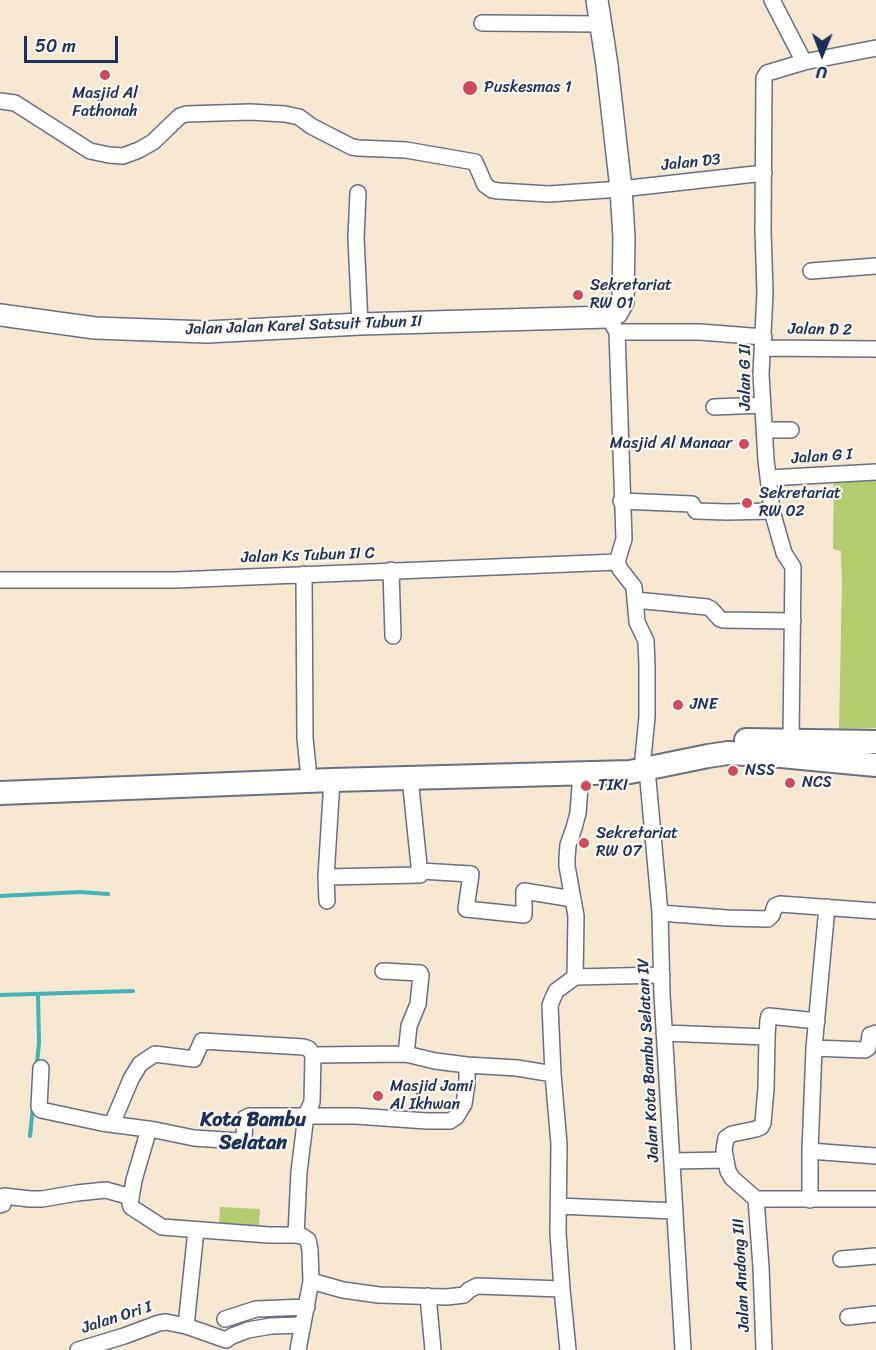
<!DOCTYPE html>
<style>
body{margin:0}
#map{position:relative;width:876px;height:1350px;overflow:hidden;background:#f5e7d0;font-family:Sriracha,sans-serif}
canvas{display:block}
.north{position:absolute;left:792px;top:24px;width:60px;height:60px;-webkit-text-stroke:4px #fbf7ec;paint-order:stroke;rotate:181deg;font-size:16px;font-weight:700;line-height:24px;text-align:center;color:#1b2f5e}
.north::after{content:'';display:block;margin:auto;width:21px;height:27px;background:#1b2f5e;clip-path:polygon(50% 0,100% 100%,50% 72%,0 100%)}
.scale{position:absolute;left:24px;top:36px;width:94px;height:27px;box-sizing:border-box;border:3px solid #1b2f5e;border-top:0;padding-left:8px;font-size:18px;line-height:21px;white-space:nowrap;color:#1b2f5e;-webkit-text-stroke:4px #fbf7ec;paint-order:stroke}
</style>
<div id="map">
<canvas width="876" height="1350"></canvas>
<div class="north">U</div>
<div class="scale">50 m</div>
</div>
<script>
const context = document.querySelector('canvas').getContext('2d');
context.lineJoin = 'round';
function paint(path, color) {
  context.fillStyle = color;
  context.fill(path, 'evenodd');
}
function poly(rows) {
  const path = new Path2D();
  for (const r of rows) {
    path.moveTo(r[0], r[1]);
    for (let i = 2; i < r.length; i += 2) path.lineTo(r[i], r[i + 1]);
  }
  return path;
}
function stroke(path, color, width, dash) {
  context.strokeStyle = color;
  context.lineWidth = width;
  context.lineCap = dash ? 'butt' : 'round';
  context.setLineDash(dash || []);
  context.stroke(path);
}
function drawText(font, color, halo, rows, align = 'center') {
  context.font = font + ' Sriracha,sans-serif';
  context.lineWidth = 4.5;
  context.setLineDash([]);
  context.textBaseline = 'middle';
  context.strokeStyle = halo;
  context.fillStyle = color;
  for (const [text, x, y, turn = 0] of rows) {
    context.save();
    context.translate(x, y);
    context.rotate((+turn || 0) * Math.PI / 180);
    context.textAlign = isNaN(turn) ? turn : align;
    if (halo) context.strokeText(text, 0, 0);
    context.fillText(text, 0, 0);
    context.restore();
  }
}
paint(poly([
 [834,477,876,477,876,728,839,729,842,582,841,551,833,549],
 [220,1207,260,1209,259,1226,219,1224]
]), '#b5cb6f');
stroke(poly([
 [0,896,80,892,108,894],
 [0,995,133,991],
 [37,1064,39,1042,38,994],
 [30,1136,33,1107]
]), '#41b2b8', 4);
const street = poly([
 [772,0,804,62],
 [482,23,601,24],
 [0,101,15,103,90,151,109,155,123,156,139,150,153,142,180,116,186,114,250,112,285,114,299,117,311,126,352,147,358,148,406,150,475,162,485,185,492,190,499,191,549,194,621,189,764,173],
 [358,193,356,238,360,324],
 [811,271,876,266],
 [608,317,617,332,624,539,617,562,620,569,634,587,637,622,646,641,647,665,647,717,643,758],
 [617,332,700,332,764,337],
 [763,348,876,349],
 [714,407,763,405],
 [765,430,791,430],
 [769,478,876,472],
 [621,501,692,504,696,511,727,512,772,511],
 [391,570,393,636],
 [304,574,305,738,308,768],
 [0,580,175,580,617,562],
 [635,600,707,607,711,609,720,619,723,620,793,621],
 [791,740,793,567,784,553,772,511,766,460,761,374,765,293,763,230,764,78,767,73,804,62,876,48],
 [647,769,660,913,662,994,683,1350],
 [420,871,471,874,466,909,524,915,524,891,573,899],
 [326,877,332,780],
 [327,901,326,877,420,875,410,778],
 [660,913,727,918,768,919,772,915,775,906,780,904,876,911],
 [383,971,420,973,421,975,418,1004,409,1026,406,1054],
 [575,977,576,916,567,866,567,858,568,845,574,828,578,813,581,773],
 [817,1021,769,1016,768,1020,767,1037,766,1088,763,1123,761,1127,756,1129,732,1134,726,1138,724,1150,728,1171,732,1178,756,1199,876,1199],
 [664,1033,767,1037],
 [814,1048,865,1050,868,1048,870,1035,876,1033],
 [41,1068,39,1107,41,1110,102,1123,155,1130,194,1138,239,1141,242,1141,244,1139,245,1118,249,1116,356,1116,427,1121,450,1121,456,1117,464,1104,467,1084,467,1065],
 [112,1124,131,1079,140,1064,155,1054,194,1059,202,1041,304,1047,309,1049,313,1055,406,1054,435,1061,467,1065,517,1068,553,1074],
 [149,1129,134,1180,130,1204,131,1207,162,1227,269,1235,296,1235,302,1236,308,1240,310,1250,311,1281,298,1350],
 [810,1151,876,1156],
 [672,1161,726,1160],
 [756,1199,761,1267,764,1350],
 [810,1200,810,1151,814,1048,827,907],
 [0,1205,3,1204,4,1196,30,1199,42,1199,77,1193,106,1190,131,1197],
 [558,1206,675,1211],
 [296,1235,299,1172,306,1115,312,1102,313,1055],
 [841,1259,876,1256],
 [311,1281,343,1290,379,1295,447,1297,464,1295,469,1290,477,1286,562,1289],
 [428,1296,433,1350],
 [848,1317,876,1314],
 [225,1319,256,1309,307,1307],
 [186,1326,196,1230],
 [226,1340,232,1336,248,1330,271,1326,303,1325],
 [78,1350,124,1336,159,1323,166,1322,186,1326,226,1340],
 [568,1350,562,1289,558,1233,559,1144,553,1074,550,1005,556,991,575,977,662,975]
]);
const secondary = poly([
 [0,315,95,328,207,332,360,324,608,317,617,313,623,302,624,237,621,189,607,65,597,0]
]);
const primary = poly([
 [746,740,876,742],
 [0,793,332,780,630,772,708,756,728,753,781,756,876,765]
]);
stroke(street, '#676f86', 18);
stroke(secondary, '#676f86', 24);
stroke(primary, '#676f86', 26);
stroke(street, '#fff', 15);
stroke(secondary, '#fff', 21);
stroke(primary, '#fff', 22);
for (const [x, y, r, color] of [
 [105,75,6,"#d1495b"],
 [470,88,8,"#d1495b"],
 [578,295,6,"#d1495b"],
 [744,444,6,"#d1495b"],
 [747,503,6,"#d1495b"],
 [678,705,6,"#d1495b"],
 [733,771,6,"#d1495b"],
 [790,783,6,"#d1495b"],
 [586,786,6,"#d1495b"],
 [584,843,6,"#d1495b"],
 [378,1096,6,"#d1495b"]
]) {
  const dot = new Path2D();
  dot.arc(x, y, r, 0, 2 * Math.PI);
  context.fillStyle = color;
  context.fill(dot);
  stroke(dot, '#fbf7ec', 2);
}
drawText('16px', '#1b2f5e', '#fbf7ec', [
 ["Puskesmas 1",484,88],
 ["Masjid Al",105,94,"center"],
 ["Fathonah",105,112,"center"],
 ["Sekretariat",590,286],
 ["RW 01",590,304],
 ["Masjid Al Manaar",732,444,"right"],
 ["Sekretariat",759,494],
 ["RW 02",759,512],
 ["JNE",690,705],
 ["NSS",745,771],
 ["NCS",802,783],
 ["TIKI",598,786],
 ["Sekretariat",596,834],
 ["RW 07",596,852],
 ["Masjid Jami",390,1087],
 ["Al Ikhwan",390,1105]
], 'left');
drawText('16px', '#1b2f5e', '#fbf7ec', [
 ["Jalan D3",691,163,-6],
 ["Jalan Jalan Karel Satsuit Tubun II",304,326,-2],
 ["Jalan D 2",820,330,1],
 ["Jalan G II",746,377,-90],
 ["Jalan G I",822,457,-4],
 ["Jalan Ks Tubun II C",308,556,-2],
 ["Jalan Kota Bambu Selatan IV",649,1060,-93],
 ["Jalan Andong III",742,1275,-93],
 ["Jalan Ori I",117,1318,-18]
]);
drawText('bold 20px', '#1b2f5e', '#fbf7ec', [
 ["Kota Bambu",253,1121],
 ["Selatan",253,1144]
]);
</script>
